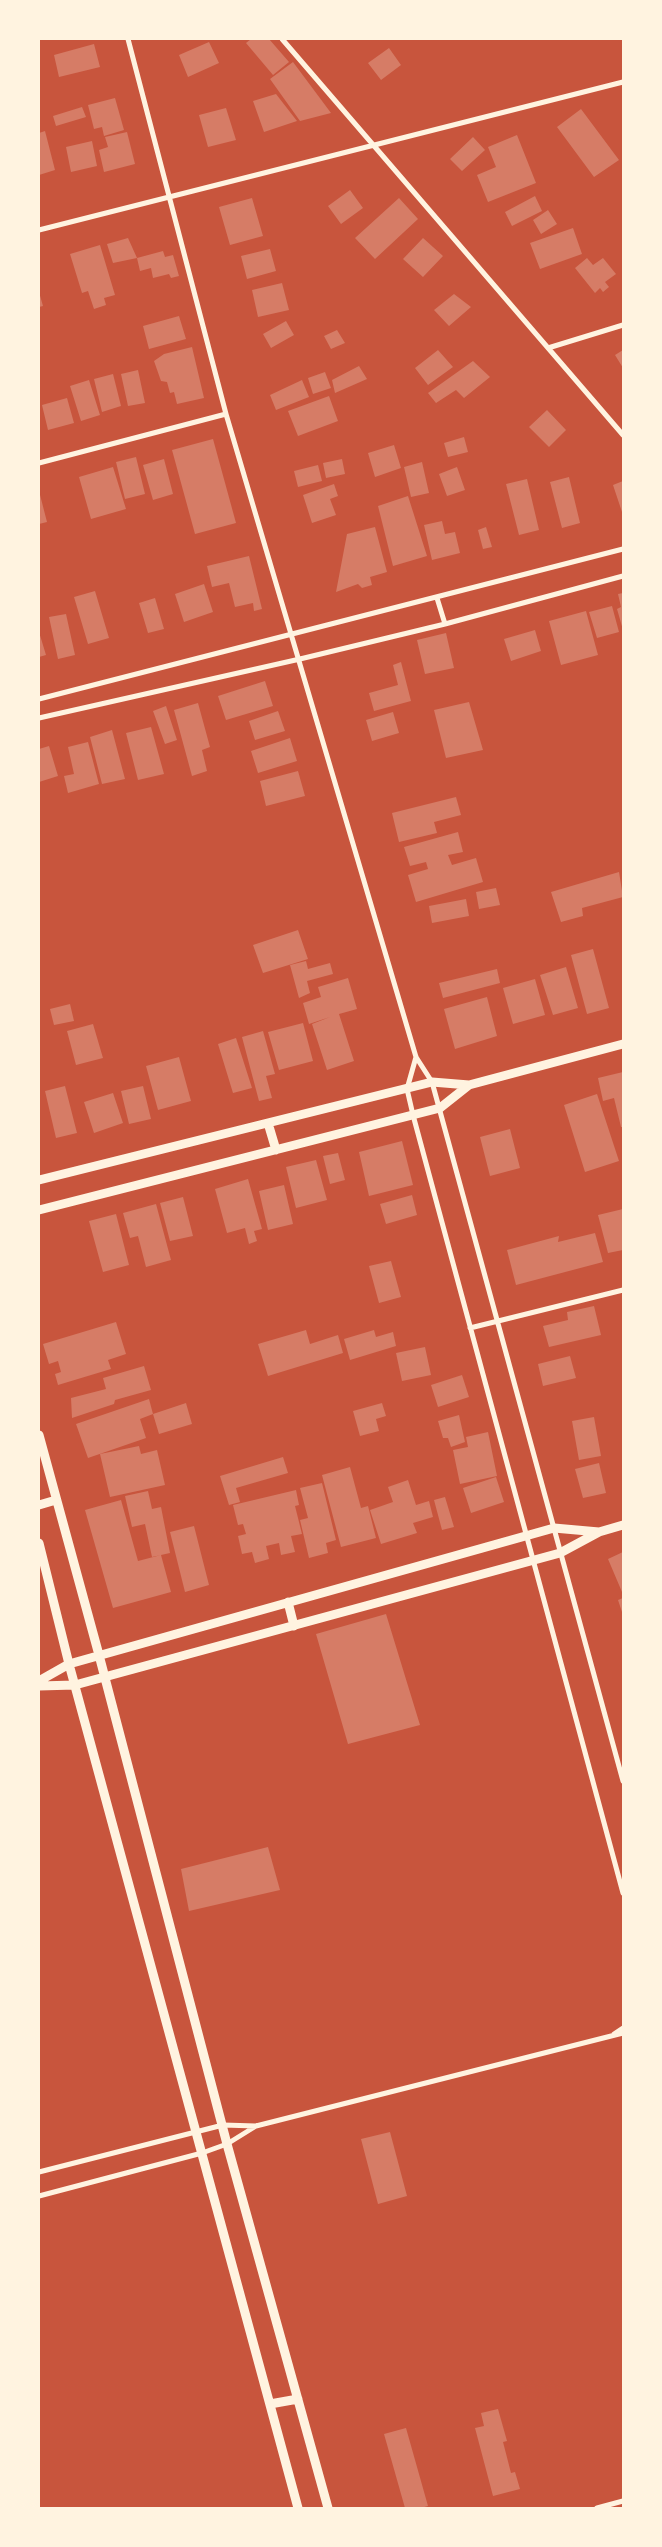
<!DOCTYPE html>
<style>
body{margin:0}
#map{position:relative;width:662px;height:2547px;overflow:hidden;background:#c8553d;font-family:Montserrat,sans-serif}
canvas{display:block}
.frame{position:absolute;inset:0;border:40px solid #fff3e0;pointer-events:none}
</style>
<div id="map">
<canvas width="662" height="2547"></canvas>
<div class="frame"></div>
</div>
<script>
const context = document.querySelector('canvas').getContext('2d');
context.lineJoin = 'round';
function paint(path, color) {
  context.fillStyle = color;
  context.fill(path, 'evenodd');
}
function poly(rows) {
  const path = new Path2D();
  for (const r of rows) {
    path.moveTo(r[0], r[1]);
    for (let i = 2; i < r.length; i += 2) path.lineTo(r[i], r[i + 1]);
  }
  return path;
}
function stroke(path, color, width, dash) {
  context.strokeStyle = color;
  context.lineWidth = width;
  context.lineCap = dash ? 'butt' : 'round';
  context.setLineDash(dash || []);
  context.stroke(path);
}
paint(poly([
 [251,39,269,39,289,62,273,75,246,43],
 [209,42,219,63,188,77,179,55],
 [94,44,100,67,59,77,54,55],
 [389,48,401,65,381,80,368,63],
 [293,62,331,113,300,121,270,79],
 [276,94,297,121,264,132,253,101],
 [115,98,124,130,104,136,102,127,94,129,88,105],
 [82,107,86,117,56,126,53,116],
 [226,108,236,140,208,147,199,115],
 [581,109,619,160,594,177,557,127],
 [45,131,55,170,39,175,39,133],
 [127,132,135,164,104,172,99,150,108,147,105,137],
 [517,135,536,183,488,202,477,175,496,167,488,147],
 [473,137,485,150,462,171,450,159],
 [92,141,97,166,71,172,66,147],
 [350,190,363,208,341,224,328,206],
 [535,196,542,211,512,226,505,212],
 [252,198,263,236,230,245,219,207],
 [399,198,418,219,375,259,355,238],
 [548,210,557,224,541,234,533,220],
 [573,228,582,254,540,269,530,243],
 [128,238,137,258,113,263,107,244],
 [423,238,443,256,423,277,403,259],
 [100,245,115,295,104,298,106,305,94,309,88,291,82,293,70,254],
 [270,249,276,271,247,279,241,256],
 [163,251,165,257,173,255,179,276,171,278,169,274,153,278,151,268,140,271,137,258],
 [587,258,593,265,603,258,616,274,605,282,609,287,603,292,600,288,595,293,575,268],
 [282,283,289,310,258,317,252,290],
 [39,292,43,306,39,307],
 [454,294,471,307,449,326,434,310],
 [179,316,186,339,149,349,143,326],
 [286,321,294,335,271,348,263,334],
 [337,330,345,343,331,349,324,336],
 [192,347,204,398,177,404,174,392,170,393,167,382,161,381,154,361,164,354],
 [438,350,453,367,428,385,415,368],
 [623,350,623,368,615,355],
 [473,361,490,377,464,398,456,390,436,403,428,393],
 [359,366,367,379,335,393,332,380],
 [138,370,145,403,128,406,121,374],
 [325,372,331,388,313,394,308,378],
 [113,374,121,406,102,412,94,379],
 [89,380,100,415,81,421,70,386],
 [302,380,309,397,276,410,270,395],
 [329,396,338,421,298,436,288,411],
 [67,398,74,423,48,430,42,405],
 [547,410,566,430,549,447,529,427],
 [464,437,468,452,448,457,444,443],
 [213,439,236,523,195,534,172,450],
 [394,445,401,468,375,477,368,453],
 [136,457,145,494,125,499,116,462],
 [164,459,173,494,153,500,143,465],
 [342,459,345,474,326,478,323,463],
 [422,462,429,493,411,497,404,467],
 [318,465,322,481,298,487,294,471],
 [113,467,126,509,91,519,79,477],
 [457,467,465,490,447,496,439,474],
 [569,477,580,523,562,528,550,482],
 [527,479,539,530,519,535,506,484],
 [623,481,623,515,613,485],
 [334,484,338,496,330,499,336,515,312,523,303,495],
 [39,491,47,522,39,524],
 [408,496,427,556,393,566,378,506],
 [442,521,445,534,455,532,460,553,432,560,424,525],
 [375,527,387,572,370,577,372,585,362,588,358,584,336,592,347,534],
 [486,527,492,547,483,549,478,530],
 [249,556,262,609,254,611,253,603,235,607,229,583,212,587,207,566],
 [204,584,213,612,184,622,175,594],
 [95,591,109,638,88,644,74,597],
 [623,593,623,630,617,609,621,607,618,594],
 [155,598,164,629,148,633,139,603],
 [612,606,619,632,597,638,589,612],
 [586,611,598,655,561,665,549,621],
 [66,614,75,655,58,659,49,617],
 [535,630,541,651,511,661,504,639],
 [39,632,46,655,39,657],
 [446,633,454,668,425,674,417,640],
 [401,662,411,701,374,711,369,693,398,685,393,665],
 [265,681,273,706,226,720,218,696],
 [469,702,483,750,446,758,434,710],
 [198,703,210,747,202,750,207,771,192,776,174,710],
 [166,706,177,740,165,744,153,711],
 [278,711,285,731,255,740,249,721],
 [393,712,399,733,372,741,366,720],
 [151,727,164,774,138,780,126,733],
 [112,730,125,779,102,784,90,737],
 [290,738,297,761,258,773,251,751],
 [88,742,99,784,68,793,64,776,74,774,68,747],
 [49,746,58,776,39,782,39,749],
 [298,771,305,796,266,806,260,781],
 [456,797,461,815,434,822,437,833,399,842,392,813],
 [458,832,463,852,448,855,452,865,476,858,483,882,416,902,408,875,428,869,426,862,410,866,404,847],
 [619,872,623,897,582,908,583,916,561,922,551,892],
 [496,888,500,905,479,909,476,892],
 [466,899,469,916,432,923,429,906],
 [298,930,308,959,263,973,253,945],
 [593,949,609,1008,587,1014,571,955],
 [306,961,308,969,330,963,333,974,307,981,310,993,299,998,290,965],
 [566,967,578,1008,553,1015,540,975],
 [497,969,500,983,443,998,439,983],
 [348,978,357,1009,339,1014,354,1061,327,1070,312,1024,330,1017,309,1024,303,1003,321,997,318,987],
 [535,979,545,1015,513,1024,503,988],
 [487,997,497,1036,455,1049,444,1009],
 [70,1004,74,1021,54,1025,50,1009],
 [303,1023,313,1061,279,1070,268,1032],
 [93,1024,103,1058,76,1065,67,1031],
 [263,1031,275,1074,266,1076,272,1098,259,1101,242,1037],
 [236,1038,252,1088,233,1093,218,1044],
 [179,1057,191,1101,158,1110,146,1066],
 [623,1072,623,1127,621,1127,614,1098,603,1101,598,1078],
 [65,1086,77,1133,56,1138,45,1091],
 [143,1086,151,1119,129,1124,121,1091],
 [113,1093,123,1123,94,1133,84,1102],
 [597,1094,619,1161,585,1172,564,1105],
 [510,1129,520,1168,490,1176,480,1137],
 [402,1141,413,1185,369,1196,359,1152],
 [338,1153,345,1180,330,1184,323,1156],
 [316,1160,327,1200,296,1208,286,1167],
 [248,1179,262,1229,254,1231,257,1241,249,1244,245,1228,227,1233,215,1189],
 [284,1185,293,1224,268,1230,259,1191],
 [412,1195,417,1215,386,1224,380,1204],
 [183,1197,193,1236,170,1241,160,1203],
 [156,1204,171,1260,146,1267,138,1236,130,1238,123,1213],
 [623,1209,623,1250,608,1253,598,1215],
 [116,1214,129,1265,103,1272,89,1221],
 [595,1233,603,1262,516,1285,507,1250,559,1236,558,1242],
 [391,1261,401,1297,379,1303,369,1266],
 [594,1306,601,1335,549,1347,543,1326,568,1320,567,1312],
 [116,1322,126,1354,108,1360,111,1369,58,1385,55,1374,61,1372,58,1361,49,1364,43,1344],
 [306,1330,310,1344,338,1335,343,1353,268,1376,258,1344],
 [374,1330,376,1337,393,1332,396,1346,350,1360,344,1339],
 [425,1347,431,1375,402,1381,396,1353],
 [570,1356,576,1378,543,1386,538,1364],
 [144,1366,151,1390,115,1400,114,1404,72,1418,71,1398,106,1389,103,1378],
 [462,1375,469,1397,438,1407,431,1385],
 [149,1399,153,1414,186,1403,192,1424,159,1434,153,1414,140,1419,146,1438,88,1458,76,1424],
 [382,1403,386,1416,376,1419,379,1431,360,1436,353,1411],
 [459,1415,465,1442,451,1447,448,1438,443,1438,438,1421],
 [594,1417,601,1456,579,1460,572,1421],
 [488,1432,497,1476,460,1484,453,1450,468,1447,466,1437],
 [139,1446,141,1454,157,1450,165,1485,110,1497,100,1454],
 [283,1457,288,1473,236,1488,240,1502,229,1505,220,1476],
 [599,1463,606,1493,583,1498,575,1469],
 [350,1467,361,1508,368,1506,376,1538,341,1547,322,1475],
 [496,1477,504,1502,471,1513,463,1488],
 [408,1480,416,1505,429,1501,433,1517,413,1523,417,1533,381,1544,370,1510,393,1502,388,1487],
 [322,1483,336,1540,326,1543,328,1553,309,1558,300,1520,308,1518,300,1488],
 [296,1490,299,1505,295,1506,302,1534,291,1536,295,1552,281,1555,279,1543,266,1546,269,1559,255,1563,252,1552,242,1554,238,1536,246,1534,243,1524,238,1525,233,1505],
 [148,1491,152,1509,161,1507,170,1553,152,1557,145,1524,132,1527,125,1496],
 [445,1497,454,1527,442,1530,434,1500],
 [121,1500,138,1561,161,1555,171,1592,113,1608,85,1510],
 [194,1526,209,1585,185,1592,170,1532],
 [623,1552,623,1591,622,1592,608,1559],
 [623,1598,623,1615,618,1600],
 [386,1614,420,1725,348,1744,316,1634],
 [268,1847,280,1890,189,1911,181,1869],
 [390,2132,407,2196,378,2204,361,2139],
 [498,2409,507,2441,503,2442,511,2473,515,2472,520,2489,493,2496,475,2428,484,2426,481,2413],
 [406,2428,428,2506,421,2508,405,2508,384,2434]
]), '#d67c66');
stroke(poly([
 [128,39,226,414,416,1057,432,1082,623,1781],
 [282,39,623,435],
 [39,230,623,82],
 [548,348,623,325],
 [39,463,226,414],
 [437,598,445,624],
 [39,699,623,549],
 [39,718,300,659,445,624,623,576],
 [416,1057,407,1089,413,1115,623,1893],
 [470,1328,623,1290],
 [614,2034,623,2028],
 [39,2172,223,2125,256,2126,623,2033],
 [39,2196,202,2153,227,2144,256,2126],
 [597,2508,623,2501]
]), '#fff3e0', 5);
stroke(poly([
 [268,1123,276,1150],
 [39,1180,432,1082,469,1085,623,1044],
 [39,1210,440,1108,469,1085],
 [39,1435,99,1655,227,2144,328,2508],
 [39,1505,56,1500],
 [39,1543,69,1664,298,2508],
 [288,1602,294,1626],
 [39,1681,69,1664,554,1528,599,1532],
 [39,1686,75,1685,560,1553,599,1532,623,1525],
 [270,2404,298,2399]
]), '#fff3e0', 9);
</script>
